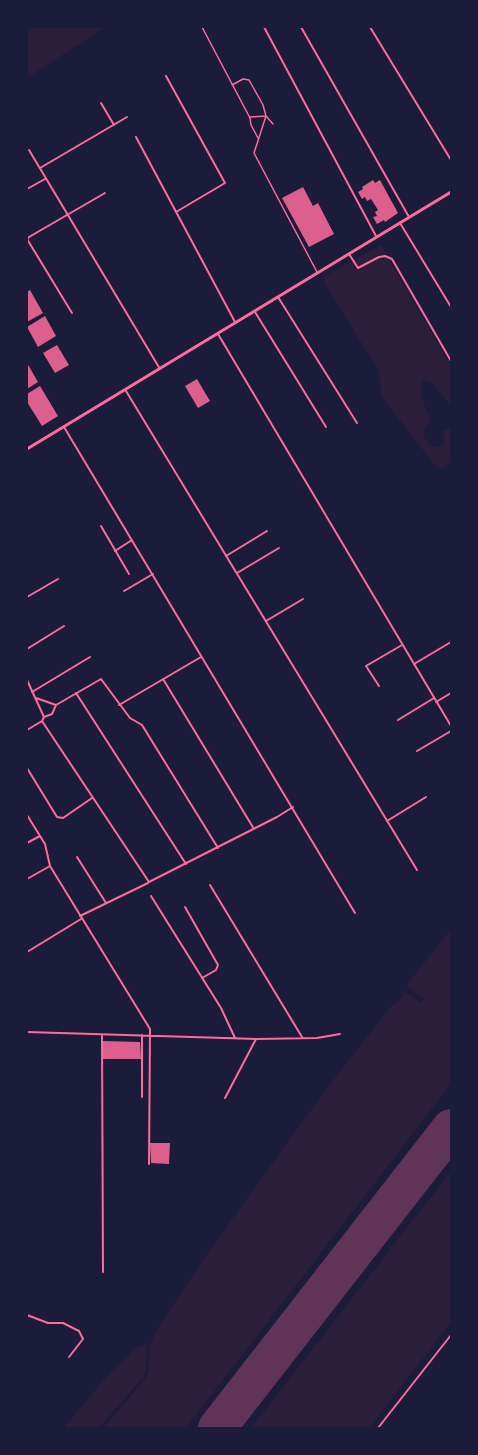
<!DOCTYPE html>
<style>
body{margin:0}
#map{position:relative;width:478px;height:1455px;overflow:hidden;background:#1b1b3a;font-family:"Public Sans",sans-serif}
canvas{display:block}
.frame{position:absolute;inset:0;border:28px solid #1b1b3a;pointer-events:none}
</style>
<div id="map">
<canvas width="478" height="1455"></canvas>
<div class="frame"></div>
</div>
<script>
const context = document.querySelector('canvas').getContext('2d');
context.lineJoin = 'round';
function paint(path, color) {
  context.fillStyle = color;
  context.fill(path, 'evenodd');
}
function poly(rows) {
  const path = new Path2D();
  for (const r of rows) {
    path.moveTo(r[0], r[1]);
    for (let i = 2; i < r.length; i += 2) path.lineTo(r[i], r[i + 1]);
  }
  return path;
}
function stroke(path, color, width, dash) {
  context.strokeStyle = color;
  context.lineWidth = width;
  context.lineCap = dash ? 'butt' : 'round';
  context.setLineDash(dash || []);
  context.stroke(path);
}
paint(poly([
 [27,27,105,27,27,78],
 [381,245,451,366,451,406,432,383,426,380,422,382,421,387,422,399,431,421,423,431,424,437,430,445,436,447,441,446,445,442,442,431,447,428,451,430,451,462,441,469,435,466,381,396,381,387,377,368,325,284,325,276],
 [451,929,451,1084,186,1428,103,1428,145,1379,148,1372,150,1344,159,1326,212,1247,326,1089,392,1005,396,1004,403,995,402,992,405,991,420,1003,424,999,407,986,408,983],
 [451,1171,451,1322,369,1428,251,1428],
 [147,1344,146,1370,144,1376,99,1428,64,1428,68,1422,70,1423,72,1421,70,1420,110,1373,136,1348]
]), '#2a1e3b');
stroke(poly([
 [217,1428,451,1128]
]), '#603358', 38);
paint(poly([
 [373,180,375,183,380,180,398,213,385,222,384,220,377,224,373,217,377,216,375,212,378,210,371,199,367,201,365,197,362,199,358,192,363,189,362,187],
 [303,187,313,206,318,203,334,234,309,247,282,198],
 [30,290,43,313,27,322,27,292],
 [45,316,56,336,38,347,27,327],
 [57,345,69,365,55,373,43,353],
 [27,363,38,382,27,389],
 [197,379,210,401,198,408,185,386],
 [40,386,58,416,42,426,27,402,27,394],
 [103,1041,140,1042,141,1059,103,1059],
 [150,1143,170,1143,169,1164,151,1163]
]), '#dd5f8e');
stroke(poly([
 [202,27,250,118,251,125,258,138],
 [232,85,243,79,249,80,263,105,266,116,254,153,317,272],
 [250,117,266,116,273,124]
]), '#ff6b9d', 1.5);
stroke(poly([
 [264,27,376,236],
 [301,27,409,217],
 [370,27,451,160],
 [166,76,225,183,176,212],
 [101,103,114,125],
 [136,137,235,322],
 [29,150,160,369],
 [40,168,127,117],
 [27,189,45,179],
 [400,223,451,307],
 [349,254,358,268,379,257,385,256,392,259,451,361],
 [278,297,357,423],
 [255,312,326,427],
 [72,313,27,239,29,237,105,193],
 [218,334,451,726],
 [126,391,417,870],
 [64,427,355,913],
 [101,526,129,574],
 [115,551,132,540],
 [226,556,267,531],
 [237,573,279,548],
 [124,591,153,574],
 [27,597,58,579],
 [266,621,303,599],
 [27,649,64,626],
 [414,664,451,642],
 [163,679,254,829],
 [27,680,44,717],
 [379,686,366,666,402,645],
 [32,692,90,657],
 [76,693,186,864],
 [36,698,56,705],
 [436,702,451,693],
 [119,705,201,657],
 [398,720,434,698],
 [42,721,149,882,277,817,293,807],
 [27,730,42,721,44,717,52,714,56,705,101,679,130,718,142,725,218,848],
 [417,751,451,731],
 [27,768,57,817,63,818,92,798],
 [27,815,45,844,50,866,150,1029,149,1164],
 [387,821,426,797],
 [27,843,40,836],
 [77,857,106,903],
 [27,879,50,866],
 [210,885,302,1037],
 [151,896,221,1008,235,1038],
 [185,907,218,965,216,970,202,978],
 [80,916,148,883],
 [27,952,81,919],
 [27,1032,257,1039,317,1038,340,1034],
 [102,1035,103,1272],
 [142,1035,142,1097],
 [225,1098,256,1039],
 [27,1315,48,1323,63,1323,79,1331,83,1339,69,1357],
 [378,1428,451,1335]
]), '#ff6b9d', 2);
stroke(poly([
 [27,449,451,192]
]), '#ff6b9d', 3);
</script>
